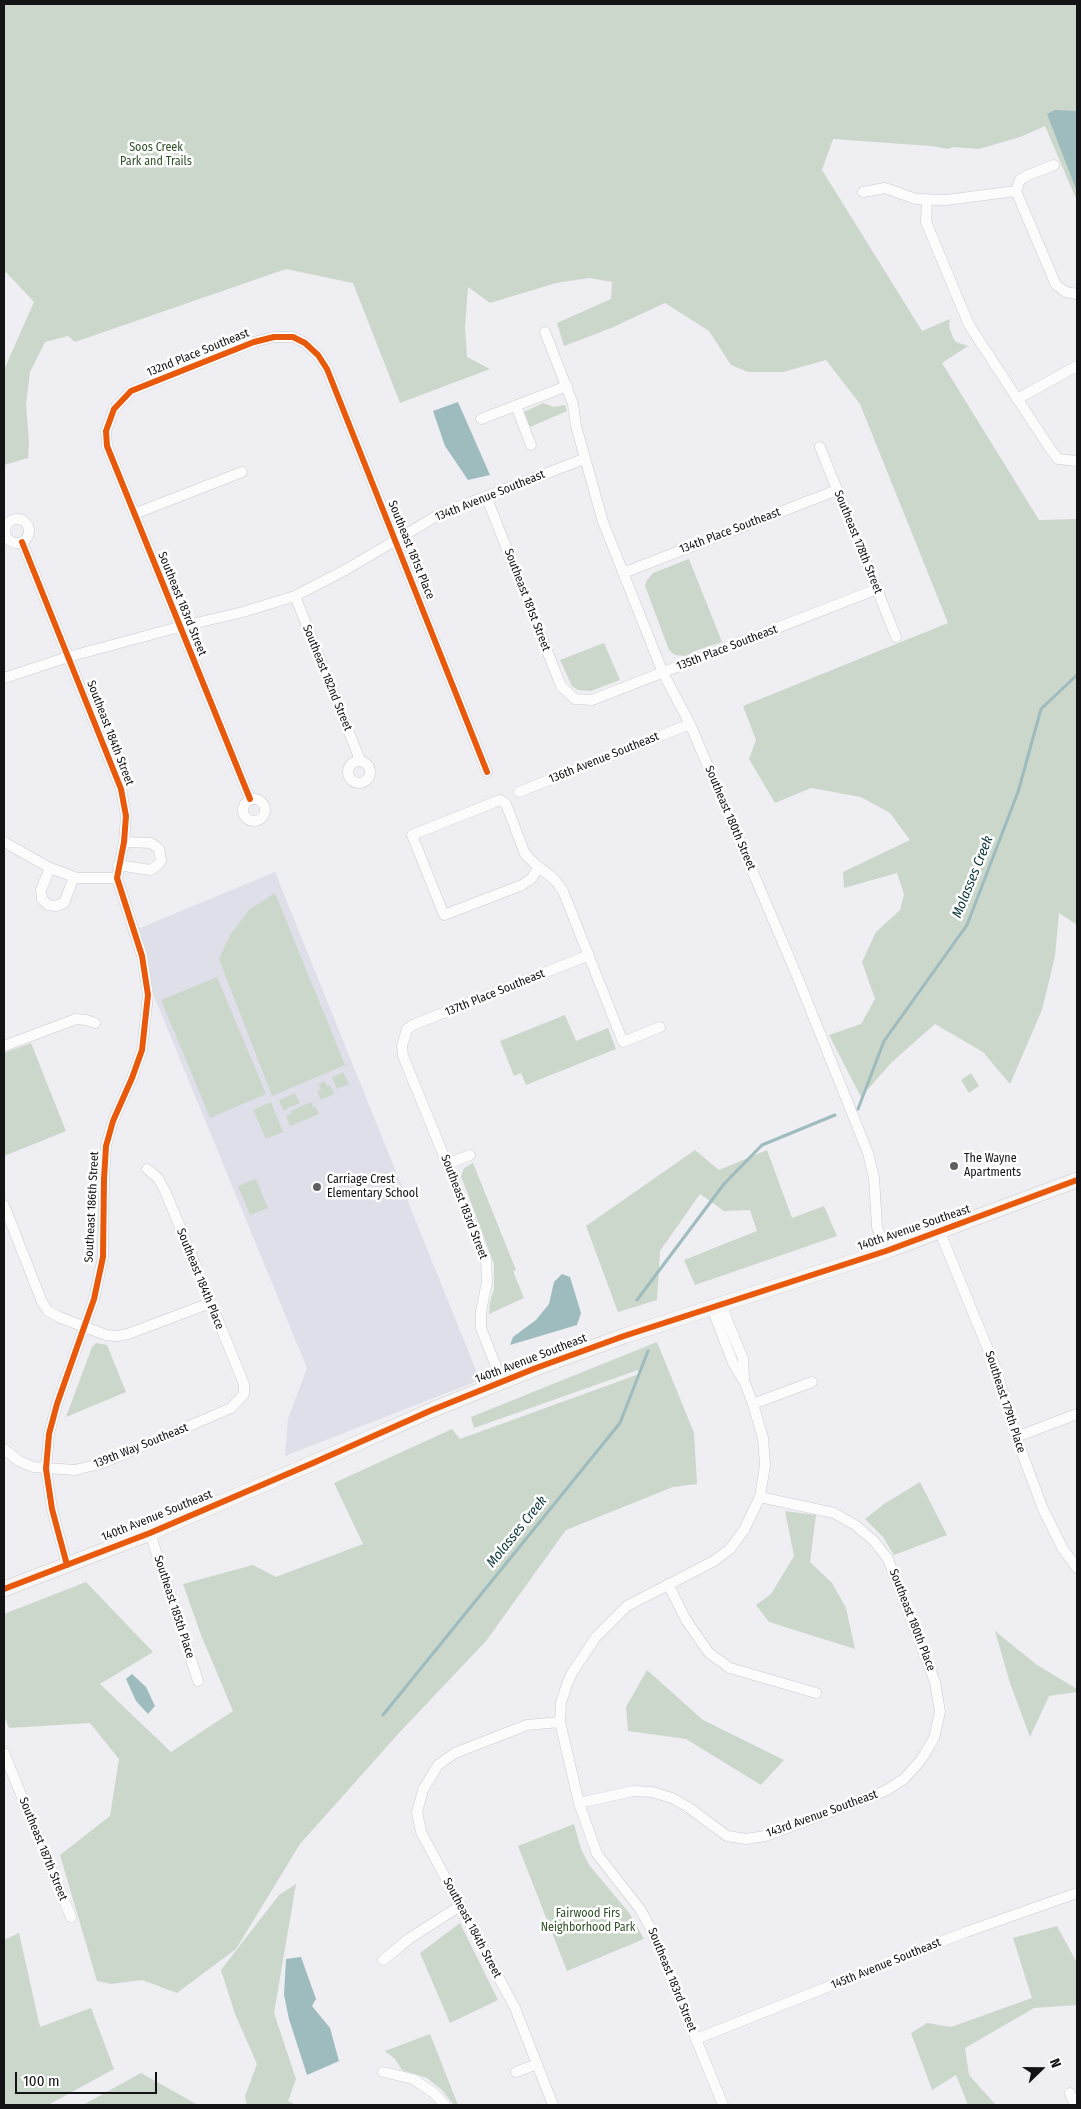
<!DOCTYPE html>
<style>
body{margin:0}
#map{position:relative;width:1081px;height:2109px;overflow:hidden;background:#eeeef3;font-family:"Fira Sans Condensed",sans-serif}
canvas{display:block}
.frame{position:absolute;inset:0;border:5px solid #131316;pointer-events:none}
.north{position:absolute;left:1016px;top:2044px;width:50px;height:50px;-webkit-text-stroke:4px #fff;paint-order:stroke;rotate:68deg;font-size:14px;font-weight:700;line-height:20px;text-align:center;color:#131316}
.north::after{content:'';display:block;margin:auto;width:18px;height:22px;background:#131316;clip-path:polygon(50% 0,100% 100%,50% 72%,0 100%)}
.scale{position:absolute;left:15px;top:2072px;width:142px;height:22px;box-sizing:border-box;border:2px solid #131316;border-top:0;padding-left:6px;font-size:15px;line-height:18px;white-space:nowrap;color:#131316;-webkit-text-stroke:4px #fff;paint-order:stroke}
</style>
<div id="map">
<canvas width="1081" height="2109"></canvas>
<div class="frame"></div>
<div class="north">N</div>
<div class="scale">100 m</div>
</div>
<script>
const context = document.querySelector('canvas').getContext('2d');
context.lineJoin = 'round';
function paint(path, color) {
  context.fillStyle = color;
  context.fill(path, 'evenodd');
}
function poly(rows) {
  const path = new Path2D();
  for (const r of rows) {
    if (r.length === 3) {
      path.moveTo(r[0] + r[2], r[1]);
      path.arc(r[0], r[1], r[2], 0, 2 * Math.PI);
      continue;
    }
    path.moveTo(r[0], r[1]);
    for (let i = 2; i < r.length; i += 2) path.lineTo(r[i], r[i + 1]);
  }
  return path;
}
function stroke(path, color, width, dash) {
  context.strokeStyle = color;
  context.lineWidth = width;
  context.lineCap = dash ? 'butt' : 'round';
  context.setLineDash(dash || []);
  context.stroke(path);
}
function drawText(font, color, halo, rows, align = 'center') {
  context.font = font + ' "Fira Sans Condensed",sans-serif';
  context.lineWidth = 5;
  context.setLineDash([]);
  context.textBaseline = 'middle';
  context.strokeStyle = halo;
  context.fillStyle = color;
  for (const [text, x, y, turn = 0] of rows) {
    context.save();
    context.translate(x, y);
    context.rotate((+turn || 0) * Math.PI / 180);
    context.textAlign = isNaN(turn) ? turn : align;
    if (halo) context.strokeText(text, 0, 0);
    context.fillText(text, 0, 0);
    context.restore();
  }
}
paint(poly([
 [275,872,480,1380,285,1456,288,1419,307,1368,128,933]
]), '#dfdfe9');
paint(poly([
 [4,4,1077,4,1077,201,1045,126,1020,137,979,149,953,147,948,149,931,146,833,139,822,170,922,331,950,319,949,326,953,338,956,342,968,346,942,363,1039,520,1077,519,1077,925,1059,913,1055,956,1042,1010,1010,1084,983,1052,935,1024,892,1062,861,1097,829,1035,861,1024,875,999,862,962,876,932,900,910,904,894,897,873,844,888,843,872,910,840,890,813,861,797,811,788,775,803,749,759,756,740,743,706,948,623,860,404,826,360,783,372,748,372,731,365,709,331,665,303,611,328,564,346,557,323,611,299,612,282,589,278,556,283,490,303,468,287,465,327,467,357,490,369,400,403,353,283,286,269,75,342,68,336,45,342,30,372,26,405,29,442,28,458,4,465,4,370,34,302,4,270],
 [543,403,554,407,565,405,567,411,530,427,524,412],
 [689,559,722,642,695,651,686,656,675,655,669,650,645,586,647,580,653,573],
 [604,643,620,680,591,691,578,690,572,686,560,660],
 [275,893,345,1065,272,1096,219,959,230,935,250,909],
 [217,977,266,1094,210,1118,161,1000],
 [565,1015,576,1041,608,1028,616,1049,526,1085,521,1073,514,1076,500,1041],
 [31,1043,66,1131,4,1156,4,1053],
 [343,1072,349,1084,337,1089,332,1077],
 [971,1073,979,1086,969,1093,961,1080],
 [325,1081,327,1086,330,1085,334,1094,321,1100,317,1091,321,1089,318,1084],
 [295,1093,300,1103,287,1108,287,1110,283,1110,279,1100],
 [271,1102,283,1132,266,1139,253,1110],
 [311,1102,313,1107,315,1106,319,1114,290,1126,286,1116,292,1113,291,1111],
 [695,1150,719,1170,767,1150,792,1218,824,1206,837,1236,695,1285,684,1260,757,1231,750,1210,724,1211,700,1194,660,1251,657,1300,618,1312,586,1226],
 [473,1163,516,1270,513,1271,524,1298,489,1314,490,1302,494,1289,494,1264,461,1176,464,1168],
 [256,1179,268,1208,250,1215,238,1186],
 [657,1342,694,1433,697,1484,673,1487,566,1530,486,1641,399,1733,300,1844,236,1949,177,1993,142,1980,111,1984,97,1981,60,1855,110,1816,119,1759,90,1723,9,1728,4,1716,4,1614,86,1582,153,1652,100,1684,171,1752,233,1711,201,1635,183,1584,253,1565,276,1577,363,1544,334,1483,452,1429,460,1439,639,1374,638,1370,474,1428,471,1417],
 [96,1343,107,1345,126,1392,66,1417,92,1347],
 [920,1482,947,1535,894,1555,883,1537,865,1519,884,1504],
 [785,1511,816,1515,810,1562,832,1583,846,1608,855,1649,769,1622,756,1605,771,1594,794,1556],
 [995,1631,1037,1665,1077,1689,1077,1692,1049,1696,1030,1737,1010,1683],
 [647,1670,703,1720,784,1760,761,1785,686,1739,628,1731,626,1707],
 [574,1824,581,1849,589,1865,630,1914,644,1939,567,1971,518,1846],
 [296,1884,274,2013,296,2079,288,2101,296,2105,247,2105,245,2096,257,2064,235,2014,221,1970,279,1895],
 [460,1923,498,2000,450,2023,420,1953],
 [1057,1926,1077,1963,1077,2005,1034,2008,965,2048,969,2075,996,2105,968,2105,956,2075,932,2090,911,2033,927,2023,951,2027,1032,1998,1013,1938],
 [19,1933,40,2027,91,2008,114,2069,48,2105,4,2105,4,1940],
 [430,2034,458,2105,454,2105,442,2090,427,2078,402,2070,395,2059,385,2051],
 [141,2073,198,2105,83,2105]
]), '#ccd7cb');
paint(poly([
 [1055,110,1077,111,1077,188,1076,189,1047,114],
 [458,402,490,475,468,480,445,446,433,411],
 [562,1274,570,1277,581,1313,577,1325,510,1345,513,1337,536,1320,549,1304,554,1282],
 [132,1674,146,1687,155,1706,148,1714,136,1701,126,1679],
 [301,1957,316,1999,312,2006,330,2028,339,2061,307,2075,289,2019,284,1995,286,1959]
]), '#9ebbbe');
stroke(poly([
 [858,1109,884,1041,967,925,1018,792,1041,709,1077,675],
 [637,1300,724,1184,762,1145,835,1115],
 [383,1715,620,1423,648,1351]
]), '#9ebbbe', 3);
const street = poly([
 [1016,191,1056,285,1066,292,1077,294],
 [1016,191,1020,180,1026,176,1054,165],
 [863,192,885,188,916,199,946,200,1016,191],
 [927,199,926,222,969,325,1049,447,1058,459,1077,461],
 [545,332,573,404,576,426,603,522,663,673,690,724,797,976,868,1153,874,1178,877,1227,886,1251],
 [1017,399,1077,366],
 [516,406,531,445],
 [481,419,567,386],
 [820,447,896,637],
 [486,496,561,686,575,699,592,700,877,589],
 [134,514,242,472],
 [17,531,12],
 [22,542,121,789,126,816,124,842,117,878,142,956,148,995,142,1050,132,1078,113,1121,106,1146,104,1179,103,1257,94,1299,57,1404,49,1434,46,1469,52,1509,67,1565],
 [623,573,837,490],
 [295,596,360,760],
 [4,678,68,657,179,627,243,612,295,596,347,569,440,514,584,459],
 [359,772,11],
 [519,792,690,724],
 [254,810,11],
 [250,799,107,446,106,431,114,409,131,391,254,342,274,337,293,337,305,343,318,355,327,369,487,772],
 [4,842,50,868,77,878,117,878],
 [118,865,150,870,159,864,161,860,159,849,151,843,124,842],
 [50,868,41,890,42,899,48,905,56,906,64,903,74,877],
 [538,868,532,878,522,885,444,915,412,835,500,800,506,804,525,854,535,864,555,880,563,891,623,1042,660,1027],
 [4,1046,76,1019,86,1020,95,1023],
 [447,1164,470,1155],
 [4,1205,42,1302,48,1311,59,1317,106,1335,117,1336,128,1334,210,1303],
 [940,1232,996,1369,1016,1437,1043,1509,1063,1549,1077,1568],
 [721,1305,743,1359,744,1379],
 [712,1308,733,1363,745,1383,753,1404,763,1438,765,1465,760,1497,744,1530,730,1549,714,1561,627,1606,596,1637,572,1673,567,1684,561,1703,560,1722,579,1803,597,1854,640,1909,650,1927,723,2105],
 [502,1382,481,1328,481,1311,487,1282,486,1259,403,1056,402,1046,407,1029,413,1025,589,955],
 [753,1404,812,1382],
 [1016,1437,1077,1414],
 [4,1449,19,1461,33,1467,75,1470,103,1463,231,1408,244,1394,244,1384,166,1193,158,1178,147,1169],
 [150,1533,198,1681],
 [668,1584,686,1620,709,1653,730,1668,816,1693],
 [4,1753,71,1917],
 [579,1803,633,1791,652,1792,672,1798,688,1807,727,1836,746,1839,765,1836,885,1791,904,1779,921,1760,934,1738,940,1712,935,1682,888,1559,874,1541,855,1525,834,1513,760,1497],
 [383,1960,410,1938,460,1906],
 [696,2039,966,1932,1077,1893],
 [383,2072,413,2079,434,2093,445,2105],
 [516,2072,537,2064],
 [1070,2093,1075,2105],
 [553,2105,515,2008,421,1832,417,1812,423,1790,438,1765,455,1753,527,1725,560,1722]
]);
const secondary = poly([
 [4,1589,150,1533,313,1463,432,1410,536,1368,624,1336,886,1251,1077,1180]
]);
stroke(street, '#cbcbcf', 11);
stroke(secondary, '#cbcbcf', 16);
stroke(street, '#fcfcfd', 10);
stroke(secondary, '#f8f6f5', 15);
stroke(poly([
 [22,542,121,789,126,816,124,842,117,878,142,956,148,995,142,1050,132,1078,113,1121,106,1146,104,1179,103,1257,94,1299,57,1404,49,1434,46,1469,52,1509,67,1565],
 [250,799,107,446,106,431,114,409,131,391,254,342,274,337,293,337,305,343,318,355,327,369,487,772],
 [4,1589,150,1533,313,1463,432,1410,536,1368,624,1336,886,1251,1077,1180]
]), '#e8590c', 6);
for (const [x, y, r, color] of [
 [954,1166,5,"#606063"],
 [317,1187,5,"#606063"]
]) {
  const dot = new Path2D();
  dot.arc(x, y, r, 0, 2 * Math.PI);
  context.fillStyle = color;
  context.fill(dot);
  stroke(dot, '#fff', 2);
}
drawText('12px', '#31522a', '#fff', [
 ["Soos Creek",156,148],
 ["Park and Trails",156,162],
 ["Fairwood Firs",588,1914],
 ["Neighborhood Park",588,1928]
]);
drawText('12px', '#131316', '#fff', [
 ["132nd Place Southeast",198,353,-22],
 ["134th Avenue Southeast",490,496,-22],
 ["134th Place Southeast",730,531,-21],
 ["Southeast 178th Street",858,542,68],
 ["Southeast 181st Place",411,550,68],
 ["Southeast 181st Street",527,600,69],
 ["Southeast 183rd Street",182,604,68],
 ["135th Place Southeast",727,648,-21],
 ["Southeast 182nd Street",327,678,68],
 ["Southeast 184th Street",110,733,69],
 ["136th Avenue Southeast",604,758,-22],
 ["Southeast 180th Street",730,818,67],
 ["137th Place Southeast",495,993,-22],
 ["Southeast 186th Street",92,1207,-87],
 ["Southeast 183rd Street",464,1207,69],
 ["140th Avenue Southeast",914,1228,-19],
 ["Southeast 184th Place",200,1279,68],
 ["140th Avenue Southeast",531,1359,-21],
 ["Southeast 179th Place",1005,1402,72],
 ["139th Way Southeast",141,1446,-22],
 ["140th Avenue Southeast",157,1516,-22],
 ["Southeast 185th Place",174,1607,72],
 ["Southeast 180th Place",912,1620,69],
 ["143rd Avenue Southeast",822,1814,-20],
 ["Southeast 187th Street",43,1849,68],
 ["Southeast 184th Street",472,1928,62],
 ["145th Avenue Southeast",886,1964,-22],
 ["Southeast 183rd Street",672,1980,68]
]);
drawText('12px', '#131316', '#fff', [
 ["The Wayne",964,1159],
 ["Apartments",964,1173],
 ["Carriage Crest",327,1180],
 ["Elementary School",327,1194]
], 'left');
drawText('italic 14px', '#0e373a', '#fff', [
 ["Molasses Creek",973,877,-68],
 ["Molasses Creek",517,1532,-51]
]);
</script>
